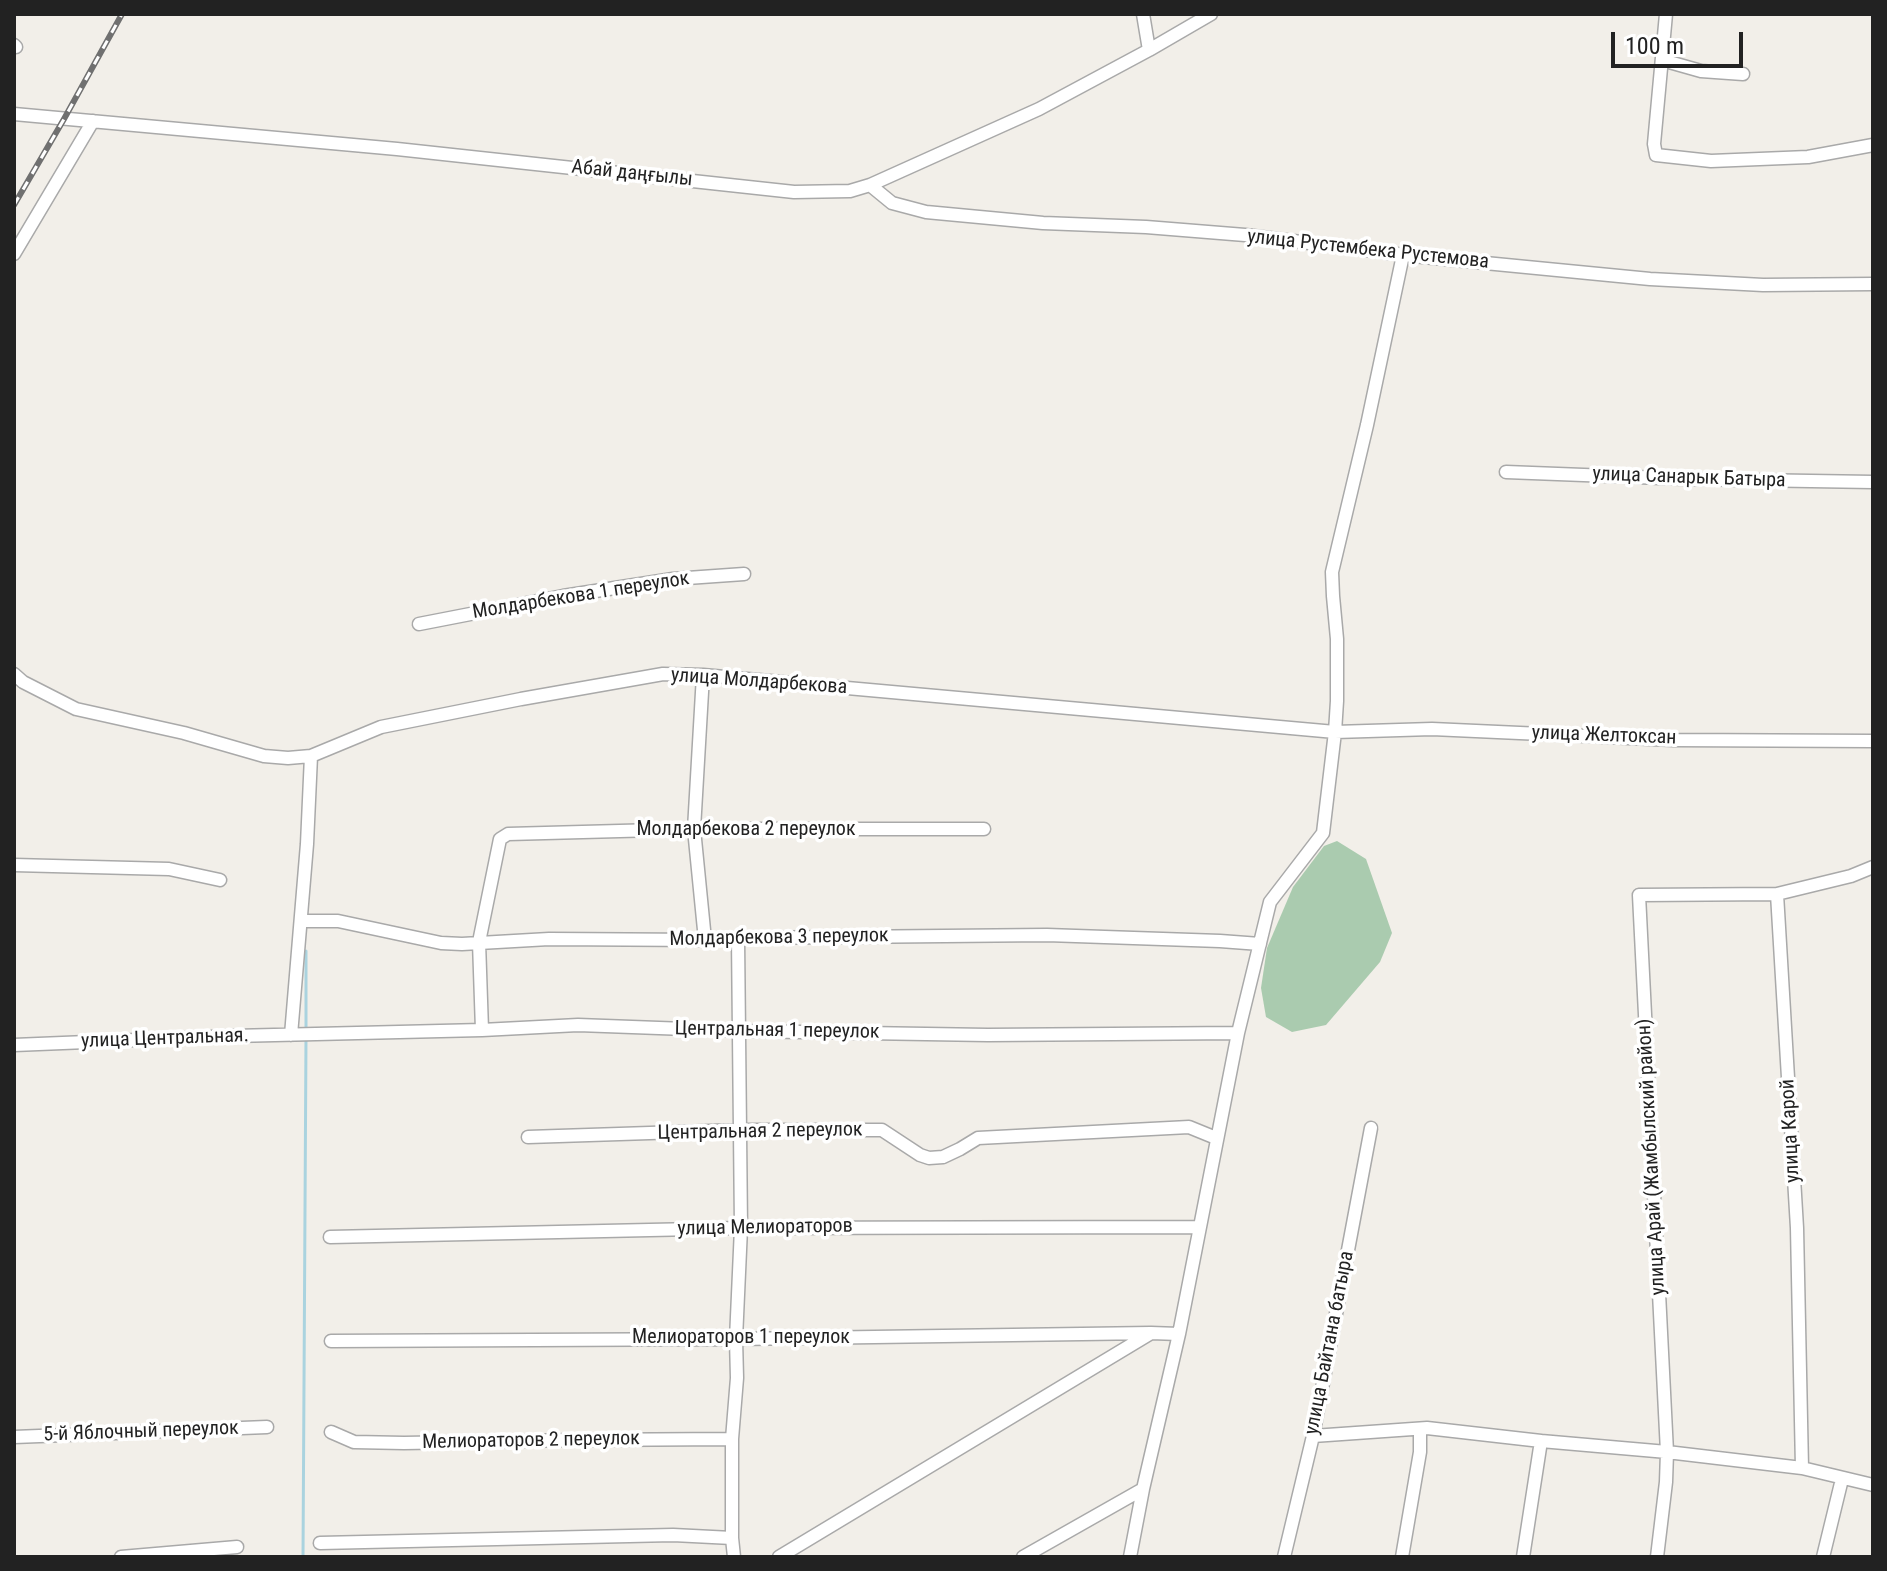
<!DOCTYPE html>
<meta charset="utf-8">
<style>
body{margin:0}
#map{position:relative;width:1887px;height:1571px;overflow:hidden;background:#f2efe9;font-family:"Roboto Condensed",sans-serif}
canvas{display:block}
.frame{position:absolute;inset:0;border:16px solid #222;pointer-events:none}
.scale{position:absolute;left:1611px;top:32px;width:132px;height:36px;box-sizing:border-box;border:4px solid #222;border-top:0;padding-left:10px;font-size:24px;line-height:28px;white-space:nowrap;color:#222;-webkit-text-stroke:6px #fff;paint-order:stroke}
</style>
<div id="map">
<canvas width="1887" height="1571"></canvas>
<div class="frame"></div>
<div class="scale">100 m</div>
</div>
<script>
const context = document.querySelector('canvas').getContext('2d');
context.lineJoin = 'round';
function paint(path, color) {
  context.fillStyle = color;
  context.fill(path, 'evenodd');
}
function poly(rows) {
  const path = new Path2D();
  for (const r of rows) {
    path.moveTo(r[0], r[1]);
    for (let i = 2; i < r.length; i += 2) path.lineTo(r[i], r[i + 1]);
  }
  return path;
}
function stroke(path, color, width, dash) {
  context.strokeStyle = color;
  context.lineWidth = width;
  context.lineCap = dash ? 'butt' : 'round';
  context.setLineDash(dash || []);
  context.stroke(path);
}
function drawText(font, color, halo, rows, align = 'center') {
  context.font = font + ' "Roboto Condensed",sans-serif';
  context.lineWidth = 7;
  context.setLineDash([]);
  context.textBaseline = 'middle';
  context.strokeStyle = halo;
  context.fillStyle = color;
  for (const [text, x, y, turn = 0] of rows) {
    context.save();
    context.translate(x, y);
    context.rotate((+turn || 0) * Math.PI / 180);
    context.textAlign = isNaN(turn) ? turn : align;
    if (halo) context.strokeText(text, 0, 0);
    context.fillText(text, 0, 0);
    context.restore();
  }
}
paint(poly([
 [1337,841,1366,859,1392,933,1380,962,1326,1025,1292,1032,1266,1017,1261,988,1267,948,1293,887,1324,846]
]), '#aacbaf');
stroke(poly([
 [306,951,306,1029],
 [303,1557,306,1037]
]), '#aad3df', 3);
const minor = poly([
 [1143,14,1149,50],
 [1666,14,1654,144,1656,155,1711,161,1808,157,1873,145],
 [14,45,16,47],
 [1662,60,1701,71,1743,74],
 [14,114,397,149,794,192,850,191,870,185,1039,109,1149,50,1211,14],
 [870,185,892,203,926,212,1043,223,1146,227,1245,235,1413,256,1650,279,1763,285,1873,284],
 [14,254,93,121],
 [1506,472,1687,479,1873,482],
 [419,624,563,596,673,579,744,574],
 [14,674,23,682,76,709,184,733,264,756,288,758,311,756,381,727,521,699,663,674,703,675,1335,732,1432,729,1673,740,1873,741],
 [703,675,694,829,705,940],
 [14,865,169,869,220,880],
 [301,921,338,921,441,943,462,944,549,939,705,940,738,938,1047,935,1220,941,1260,944],
 [482,1030,479,942,500,839,508,834,694,829,984,829],
 [291,1035,307,844,311,756],
 [14,1045,233,1036,482,1030,578,1025,740,1031,988,1035,1238,1033],
 [528,1137,741,1130,882,1130,920,1155,929,1158,943,1157,960,1149,978,1138,1189,1127,1216,1138],
 [330,1237,741,1228,1200,1227],
 [331,1341,736,1339,1151,1333],
 [331,1432,354,1442,404,1443,576,1440,732,1439],
 [1313,1436,1427,1428,1541,1441,1667,1452,1802,1468,1873,1485],
 [14,1437,267,1427],
 [1802,1468,1797,1228,1777,894,1851,876,1873,867],
 [320,1543,673,1535,732,1538],
 [121,1557,237,1547],
 [734,1557,732,1538,732,1439,737,1378,736,1339,741,1228,738,938],
 [779,1557,1151,1333,1179,1334],
 [1023,1557,1143,1489],
 [1130,1557,1143,1489,1179,1334,1238,1033,1270,902,1323,833,1335,732,1337,701,1337,639,1333,596,1332,572,1367,425,1403,255],
 [1284,1557,1313,1436,1371,1128],
 [1402,1557,1420,1452,1420,1429],
 [1523,1557,1541,1441],
 [1657,1557,1666,1482,1667,1452,1639,895,1777,894],
 [1823,1557,1842,1479]
]);
stroke(minor, '#a9a9a9', 15);
stroke(minor, '#fff', 12);
const rail = poly([
 [14,205,64,119,122,14]
]);
stroke(rail, '#707070', 6);
stroke(rail, '#fff', 3, [9]);
drawText('20px', '#222', '#fff', [
 ["Абай даңғылы",632,174,6],
 ["улица Рустембека Рустемова",1368,250,6],
 ["улица Санарык Батыра",1689,478,2],
 ["Молдарбекова 1 переулок",581,596,-9],
 ["улица Молдарбекова",759,682,4],
 ["улица Желтоксан",1604,736,2],
 ["Молдарбекова 2 переулок",746,830],
 ["Молдарбекова 3 переулок",779,938,-1],
 ["Центральная 1 переулок",777,1031,1],
 ["улица Центральная.",165,1039,-2],
 ["улица Карой",1791,1131,-93],
 ["Центральная 2 переулок",760,1132,-1],
 ["улица Арай (Жамбылский район)",1652,1157,-93],
 ["улица Мелиораторов",765,1228,-1],
 ["Мелиораторов 1 переулок",741,1338],
 ["улица Байтана батыра",1330,1343,-79],
 ["5-й Яблочный переулок",141,1432,-2],
 ["Мелиораторов 2 переулок",531,1441,-1]
]);
</script>
